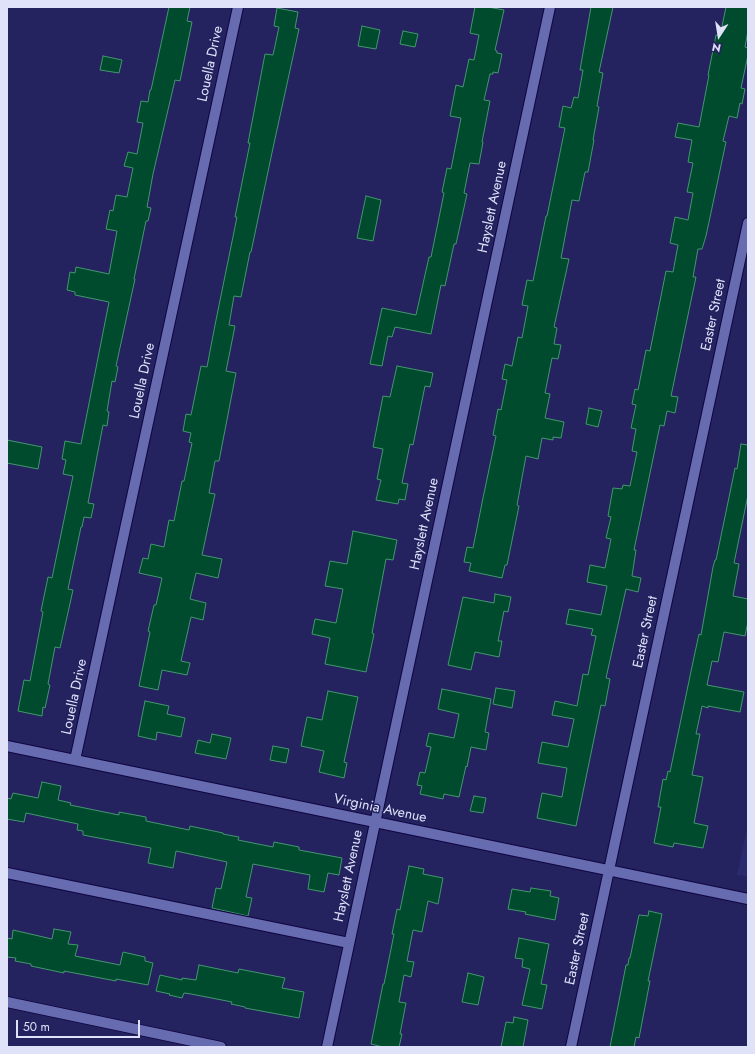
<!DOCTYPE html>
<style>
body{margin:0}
#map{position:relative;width:755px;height:1054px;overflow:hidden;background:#24225f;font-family:Jost,sans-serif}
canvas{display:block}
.frame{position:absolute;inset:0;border:8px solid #dfe2f9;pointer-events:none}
.north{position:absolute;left:699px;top:16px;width:40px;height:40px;-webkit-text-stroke:3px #24225f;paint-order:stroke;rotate:192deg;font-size:11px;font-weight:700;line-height:16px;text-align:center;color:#dfe2f9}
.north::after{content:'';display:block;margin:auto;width:14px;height:18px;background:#dfe2f9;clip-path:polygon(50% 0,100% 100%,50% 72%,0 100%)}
.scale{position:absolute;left:16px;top:1020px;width:124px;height:18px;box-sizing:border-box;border:2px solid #dfe2f9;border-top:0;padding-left:5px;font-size:12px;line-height:14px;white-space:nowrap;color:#dfe2f9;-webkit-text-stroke:3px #24225f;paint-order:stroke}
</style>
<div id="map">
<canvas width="755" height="1054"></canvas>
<div class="frame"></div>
<div class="north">N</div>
<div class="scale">50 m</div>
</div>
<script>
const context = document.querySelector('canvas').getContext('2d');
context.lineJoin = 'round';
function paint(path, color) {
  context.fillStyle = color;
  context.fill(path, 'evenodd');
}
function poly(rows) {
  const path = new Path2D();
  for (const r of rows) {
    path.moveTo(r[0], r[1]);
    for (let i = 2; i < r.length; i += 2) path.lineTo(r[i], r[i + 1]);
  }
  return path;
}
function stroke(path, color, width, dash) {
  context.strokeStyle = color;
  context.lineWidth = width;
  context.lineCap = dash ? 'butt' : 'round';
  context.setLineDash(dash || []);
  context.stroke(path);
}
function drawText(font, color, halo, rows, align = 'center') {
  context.font = font + ' Jost,sans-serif';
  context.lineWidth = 3;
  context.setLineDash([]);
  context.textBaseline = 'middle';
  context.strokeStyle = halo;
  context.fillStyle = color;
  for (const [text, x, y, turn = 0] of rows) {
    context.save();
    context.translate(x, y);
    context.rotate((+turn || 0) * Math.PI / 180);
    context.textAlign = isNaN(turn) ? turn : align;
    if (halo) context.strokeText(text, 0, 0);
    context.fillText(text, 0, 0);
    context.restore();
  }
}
paint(poly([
 [748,824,748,877,737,875]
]), '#2c2a6e');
const building = poly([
 [169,7,190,7,187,21,192,22,180,81,175,80,153,174,147,207,151,208,148,221,146,221,134,279,135,279,116,366,118,367,115,382,112,381,107,411,109,412,107,426,103,425,88,503,94,504,91,518,84,517,82,527,81,527,68,589,73,590,67,617,60,648,55,647,48,684,50,685,45,708,43,707,42,716,18,711,24,680,30,681,43,612,41,611,48,577,52,578,73,476,63,474,66,460,62,459,65,441,81,444,109,302,75,295,75,292,67,290,70,272,75,273,76,267,109,274,117,231,106,229,110,210,113,211,116,195,127,197,133,168,124,166,128,152,137,154,143,123,137,122,141,101,148,102,150,90,151,90,169,7],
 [475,7,488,7,504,10,495,50,497,51,497,53,502,54,498,73,493,72,493,74,490,74,484,100,490,101,482,142,483,142,479,164,470,163,464,193,467,194,456,244,454,244,445,286,441,285,431,334,395,327,392,337,388,336,382,366,370,364,382,308,416,315,429,257,431,257,444,193,442,192,447,168,451,169,461,118,450,116,456,85,463,87,469,59,474,60,479,35,470,33,475,7],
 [591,7,613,7,599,72,603,73,597,106,599,107,593,140,594,140,588,172,585,172,579,201,572,200,561,258,569,259,554,327,557,328,554,344,561,345,558,359,552,358,545,393,550,394,545,418,564,422,561,438,553,437,553,440,542,438,538,459,526,456,517,505,519,506,507,565,505,565,502,578,469,571,471,563,464,562,467,547,473,548,483,498,496,436,493,435,498,409,501,410,507,380,502,379,505,364,512,366,518,337,522,338,528,306,522,305,527,280,533,281,546,216,547,216,565,128,559,127,563,106,571,108,574,97,578,98,583,70,580,70,591,7],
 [726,7,748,7,748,31,745,47,748,48,748,55,741,88,745,89,742,104,740,103,737,118,729,116,723,141,726,142,706,236,702,249,698,249,693,277,696,277,671,396,678,397,675,413,667,411,664,426,660,425,649,478,634,550,636,550,632,576,641,578,638,592,626,589,606,678,610,679,605,706,601,705,576,826,537,818,542,793,562,797,567,768,538,763,542,742,568,747,574,719,552,715,555,701,577,706,583,674,588,675,596,636,591,635,593,629,566,624,569,609,601,615,607,586,587,582,590,565,605,568,611,539,606,538,611,517,608,516,613,488,622,489,623,485,630,486,637,452,632,451,636,429,631,428,636,405,632,404,635,389,638,390,646,350,650,351,666,271,673,272,678,245,670,243,675,217,688,220,693,193,687,192,693,163,688,162,692,140,675,137,678,123,699,127,709,75,708,75,716,35,720,36,726,7],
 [277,8,298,12,295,28,299,29,273,148,251,252,250,252,241,297,234,296,229,325,235,326,226,371,236,373,219,461,215,461,209,493,215,494,202,555,222,559,218,578,196,573,190,599,206,603,203,620,191,617,181,661,190,663,187,675,162,670,158,690,139,686,150,632,148,631,154,605,156,605,162,578,139,573,143,558,148,559,151,544,164,547,169,520,174,521,182,481,184,481,192,443,189,442,191,433,183,431,186,414,191,415,201,366,207,367,215,325,237,217,235,217,250,143,248,143,265,54,273,55,279,27,274,26,277,8],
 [362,26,380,30,376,49,358,46,362,26],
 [403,31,418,34,415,47,400,44,403,31],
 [103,56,122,60,119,73,100,70,103,56],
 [366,196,381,200,373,241,357,238,366,196],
 [397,366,433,373,430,387,425,386,413,445,410,444,402,483,408,484,405,500,399,499,398,504,376,500,381,480,377,479,383,449,373,447,383,396,390,397,397,366],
 [589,408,602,411,598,427,586,424,589,408],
 [7,440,42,447,38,469,7,463,7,440],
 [741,444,748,445,748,495,734,563,739,564,733,596,748,599,748,622,745,636,724,632,718,662,712,661,707,685,744,692,740,712,708,706,708,708,702,706,696,734,700,734,692,775,703,777,694,823,708,826,703,848,674,843,673,847,654,843,661,807,658,807,663,779,666,780,668,771,670,772,694,657,699,634,701,635,713,567,715,560,716,560,733,478,735,468,737,469,741,444],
 [353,531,397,540,393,560,386,559,372,633,374,634,366,672,325,664,330,638,312,634,315,619,336,623,343,589,325,586,330,561,347,564,353,531],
 [495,594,511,597,508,612,504,611,498,641,502,641,499,657,475,652,471,670,448,665,463,597,494,603,495,594],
 [496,688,515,691,512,708,493,704,496,688],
 [442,689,491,699,485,732,489,733,486,750,471,747,467,767,466,766,459,797,444,794,443,799,420,794,422,786,417,785,420,772,425,773,431,747,426,746,429,733,454,738,459,714,438,709,442,689],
 [328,691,358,697,344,762,347,763,344,778,319,772,324,751,301,746,307,717,322,720,328,691],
 [145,701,169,706,167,714,185,718,181,737,157,732,156,740,138,736,145,701],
 [212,734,231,738,226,759,195,753,198,740,210,743,212,734],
 [273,746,289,749,286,763,270,760,273,746],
 [42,782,61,786,58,800,71,803,70,805,119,815,119,812,146,817,146,821,189,830,190,826,223,833,223,834,239,837,238,840,273,847,274,842,299,847,299,850,342,858,339,875,328,873,324,892,308,889,310,875,253,864,246,897,252,898,248,916,212,908,216,888,221,889,227,862,176,851,173,868,148,863,151,848,83,835,83,831,77,830,78,824,26,813,24,822,7,819,7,798,11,799,13,793,38,798,42,782],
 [474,796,486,798,483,813,470,811,474,796],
 [409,866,424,869,423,874,443,878,438,904,428,901,422,932,413,930,407,961,414,962,411,977,404,975,399,1002,406,1003,400,1034,402,1034,399,1047,383,1047,371,1044,383,984,384,984,394,934,392,934,397,909,400,910,409,866],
 [531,888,551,891,550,896,559,898,555,920,525,914,526,912,508,909,512,889,530,892,531,888],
 [649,911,662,914,648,981,650,981,639,1038,636,1037,634,1047,610,1047,626,965,628,965,629,958,630,958,639,915,648,916,649,911],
 [54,929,71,932,68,944,78,945,75,956,120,965,123,952,145,957,145,961,153,963,148,985,116,979,116,981,64,971,64,973,31,966,31,964,15,961,16,958,7,957,7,938,12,939,13,930,52,939,54,929],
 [519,938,549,944,541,984,547,985,542,1009,522,1005,530,969,522,967,523,959,515,958,519,938],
 [199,965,238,973,239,969,285,978,282,988,304,992,299,1018,245,1008,245,1007,231,1004,232,1002,191,994,184,993,182,998,169,995,170,994,156,991,160,975,182,980,182,978,196,980,199,965],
 [468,973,484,977,478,1005,462,1002,468,973],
 [514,1017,528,1020,523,1047,501,1047,506,1022,513,1023,514,1017]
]);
paint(building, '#004b2e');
stroke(building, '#43976e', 1);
const minor = poly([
 [7,746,748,899],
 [75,760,238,7],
 [7,873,349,943],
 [7,1002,221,1047],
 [327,1047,550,7],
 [571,1047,748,223]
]);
stroke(minor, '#100542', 12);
stroke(minor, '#676baf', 10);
drawText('14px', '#dfe2f9', '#24225f', [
 ["Louella Drive",211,64,-78],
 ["Hayslett Avenue",493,207,-78],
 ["Easter Street",714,315,-78],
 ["Louella Drive",143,381,-78],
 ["Hayslett Avenue",425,524,-78],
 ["Easter Street",646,632,-78],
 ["Louella Drive",75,697,-78],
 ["Virginia Avenue",380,809,12],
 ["Hayslett Avenue",349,876,-78],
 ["Easter Street",578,949,-78]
]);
</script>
